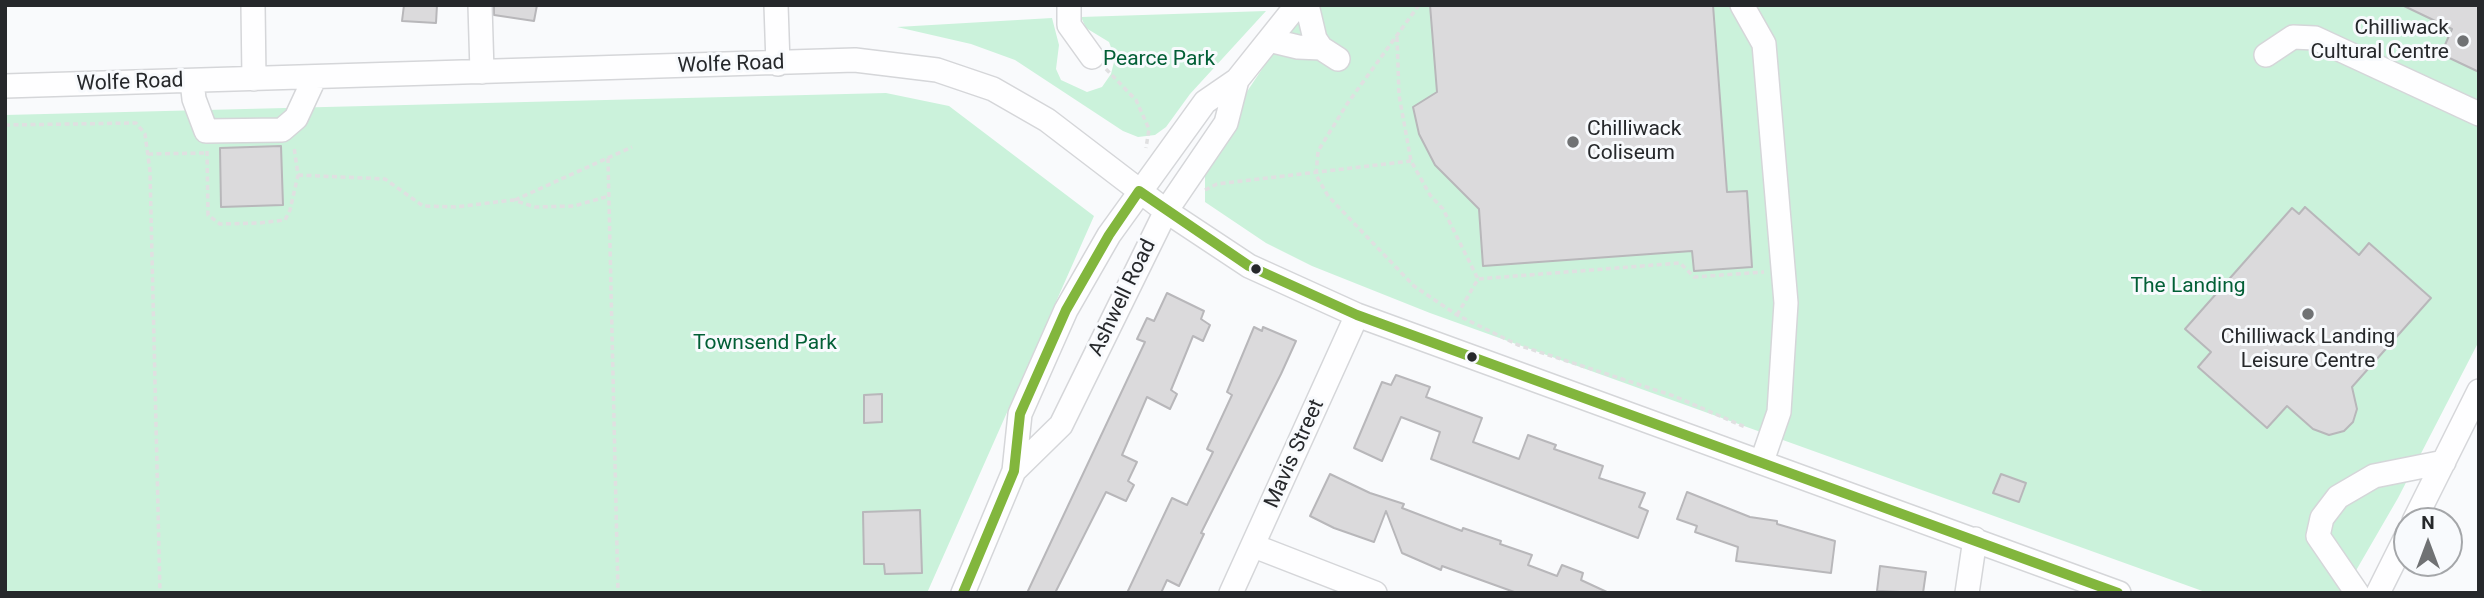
<!DOCTYPE html>
<style>
body{margin:0}
#map{position:relative;width:2484px;height:598px;overflow:hidden;background:#f9fafc;font-family:Roboto,sans-serif}
canvas{display:block}
.frame{position:absolute;inset:0;border:7px solid #26282b;pointer-events:none}
.north{position:absolute;left:2393px;top:507px;width:70px;height:70px;box-sizing:border-box;background:#f8fafd;border:2px solid #a4a6a9;border-radius:50%;rotate:0deg;font-size:19px;font-weight:700;line-height:28px;text-align:center;color:#26282b}
.north::after{content:'';display:block;margin:auto;width:24px;height:32px;background:#707274;clip-path:polygon(50% 0,100% 100%,50% 72%,0 100%)}
</style>
<div id="map">
<canvas width="2484" height="598"></canvas>
<div class="frame"></div>
<div class="north">N</div>
</div>
<script>
const context = document.querySelector('canvas').getContext('2d');
context.lineJoin = 'round';
function paint(path, color) {
  context.fillStyle = color;
  context.fill(path, 'evenodd');
}
function poly(rows) {
  const path = new Path2D();
  for (const r of rows) {
    path.moveTo(r[0], r[1]);
    for (let i = 2; i < r.length; i += 2) path.lineTo(r[i], r[i + 1]);
  }
  return path;
}
function stroke(path, color, width, dash) {
  context.strokeStyle = color;
  context.lineWidth = width;
  context.lineCap = dash ? 'butt' : 'round';
  context.setLineDash(dash || []);
  context.stroke(path);
}
function drawText(font, color, halo, rows, align = 'center') {
  context.font = font + ' Roboto,sans-serif';
  context.lineWidth = 6;
  context.setLineDash([]);
  context.textBaseline = 'middle';
  context.strokeStyle = halo;
  context.fillStyle = color;
  for (const [text, x, y, turn = 0] of rows) {
    context.save();
    context.translate(x, y);
    context.rotate((+turn || 0) * Math.PI / 180);
    context.textAlign = isNaN(turn) ? turn : align;
    if (halo) context.strokeText(text, 0, 0);
    context.fillText(text, 0, 0);
    context.restore();
  }
}
paint(poly([
 [1305,5,2479,5,2479,341,2398,498,2343,593,2208,593,1430,313,1312,266,1266,243,1205,202,1205,163,1242,99],
 [1266,11,1190,94,1166,127,1155,135,1138,137,1123,131,1015,60,971,44,897,27,1052,18,1059,45,1056,69,1061,80,1087,92,1102,87,1111,74,1115,58,1109,42,1086,28,1081,17],
 [886,93,949,106,1094,216,927,593,5,593,5,115]
]), '#cbf2db');
const building = poly([
 [404,5,437,5,436,23,402,21,404,5],
 [494,5,537,5,534,21,494,15,494,5],
 [1430,5,1713,5,1727,192,1747,191,1752,267,1694,271,1692,251,1483,266,1479,209,1435,165,1419,134,1413,107,1437,92,1430,5],
 [2402,5,2479,5,2479,72,2441,54,2452,29,2402,5],
 [281,146,283,205,221,207,220,148,281,146],
 [2305,207,2359,255,2369,243,2431,298,2352,387,2357,409,2353,422,2344,431,2329,435,2313,429,2287,406,2267,428,2198,367,2211,352,2185,329,2292,208,2299,214,2305,207],
 [1167,293,1204,311,1201,319,1210,325,1203,341,1193,336,1171,390,1177,394,1170,409,1147,397,1122,455,1137,462,1128,481,1134,485,1126,501,1106,492,1055,593,1027,593,1145,342,1137,339,1147,318,1154,321,1167,293],
 [1254,327,1262,331,1263,327,1296,341,1281,374,1201,533,1204,534,1179,586,1167,580,1161,593,1127,593,1172,498,1187,505,1213,452,1207,449,1232,395,1227,392,1254,327],
 [1396,375,1430,387,1426,397,1482,418,1473,442,1519,459,1528,435,1556,445,1554,449,1603,466,1599,478,1645,493,1639,507,1648,511,1638,538,1431,459,1440,432,1401,417,1382,461,1354,448,1382,382,1391,385,1396,375],
 [882,394,882,422,864,423,864,395,882,394],
 [1330,474,1370,493,1404,504,1402,508,1462,531,1463,528,1501,541,1500,544,1532,555,1528,565,1557,576,1562,565,1583,573,1581,580,1609,593,1517,593,1442,566,1441,570,1402,553,1386,511,1374,542,1334,528,1310,516,1330,474],
 [2001,474,2026,483,2019,502,1993,493,2001,474],
 [1687,492,1750,517,1777,521,1777,524,1835,541,1831,573,1736,561,1738,547,1695,532,1697,526,1677,519,1687,492],
 [920,510,922,573,885,574,884,564,864,564,863,512,920,510],
 [1880,566,1926,572,1923,593,1877,591,1880,566]
]);
paint(building, '#dbdadc');
stroke(building, '#b8b7ba', 2);
const minor = poly([
 [253,5,254,79],
 [480,5,482,72],
 [776,5,778,64],
 [1069,5,1069,25,1092,57],
 [1307,5,1315,39,1321,48,1338,59],
 [1742,5,1764,44,1786,303,1779,412,1762,461],
 [1269,40,1298,47,1321,48],
 [2266,55,2293,37,2315,38,2479,114],
 [192,81,194,99,206,131,282,130,296,118,315,77],
 [5,86,855,60,937,70,993,89,1047,120,1166,211,1249,266,1357,315,2119,593],
 [1014,471,1061,425,1166,211,1226,123,1237,80],
 [2414,521,2479,391],
 [1254,546,1375,593],
 [963,593,1014,471,1020,414,1066,310,1109,235,1205,102,1237,80,1297,5],
 [1231,593,1357,315],
 [1967,593,1975,539],
 [2357,593,2318,536,2322,518,2338,497,2374,476,2444,462],
 [2378,593,2407,535]
]);
stroke(minor, '#d5d6d9', 26);
stroke(poly([
 [1419,5,1347,104,1318,151,1316,175,1328,196,1414,286,1457,315,1518,345,1674,396,1745,427],
 [1397,37,1399,95,1411,161,1430,195,1443,209,1478,279],
 [1106,69,1136,100,1149,129,1146,148],
 [5,125,136,123,145,134,150,171,160,593],
 [207,151,208,215,220,224,259,223,285,220,290,210,298,175,294,147],
 [148,154,205,153],
 [608,158,618,593],
 [298,175,385,179,423,206,456,207,513,200,535,207,574,206,609,196],
 [1205,190,1217,184,1411,161],
 [515,200,632,147],
 [1457,315,1478,279,1680,263,1694,277,1764,272]
]), '#e0e0e1', 3.5, [5, 3.5]);
stroke(minor, '#fefeff', 23);
stroke(poly([
 [963,593,1014,471,1020,414,1066,310,1109,235,1139,191,1249,266,1357,315,2118,593]
]), '#82b63d', 10);
for (const [x, y, r, color] of [
 [2463,41,7,"#707274"],
 [1573,142,7,"#707274"],
 [1256,269,6,"#26282b"],
 [2308,314,7,"#707274"],
 [1472,357,6,"#26282b"]
]) {
  const dot = new Path2D();
  dot.arc(x, y, r, 0, 2 * Math.PI);
  context.fillStyle = color;
  context.fill(dot);
  stroke(dot, '#f8fafd', 2.5);
}
drawText('21px', '#26282b', '#f8fafd', [
 ["Chilliwack",2449,29],
 ["Cultural Centre",2449,53],
 ["Chilliwack",1587,130,"left"],
 ["Coliseum",1587,154,"left"],
 ["Chilliwack Landing",2308,338,"center"],
 ["Leisure Centre",2308,362,"center"]
], 'right');
drawText('21px', '#025f36', '#f8fafd', [
 ["Pearce Park",1159,60],
 ["The Landing",2188,287],
 ["Townsend Park",765,344]
]);
drawText('21px', '#26282b', '#f8fafd', [
 ["Wolfe Road",731,65,-2],
 ["Wolfe Road",130,83,-2],
 ["Ashwell Road",1123,298,-64],
 ["Mavis Street",1295,454,-66]
]);
</script>
